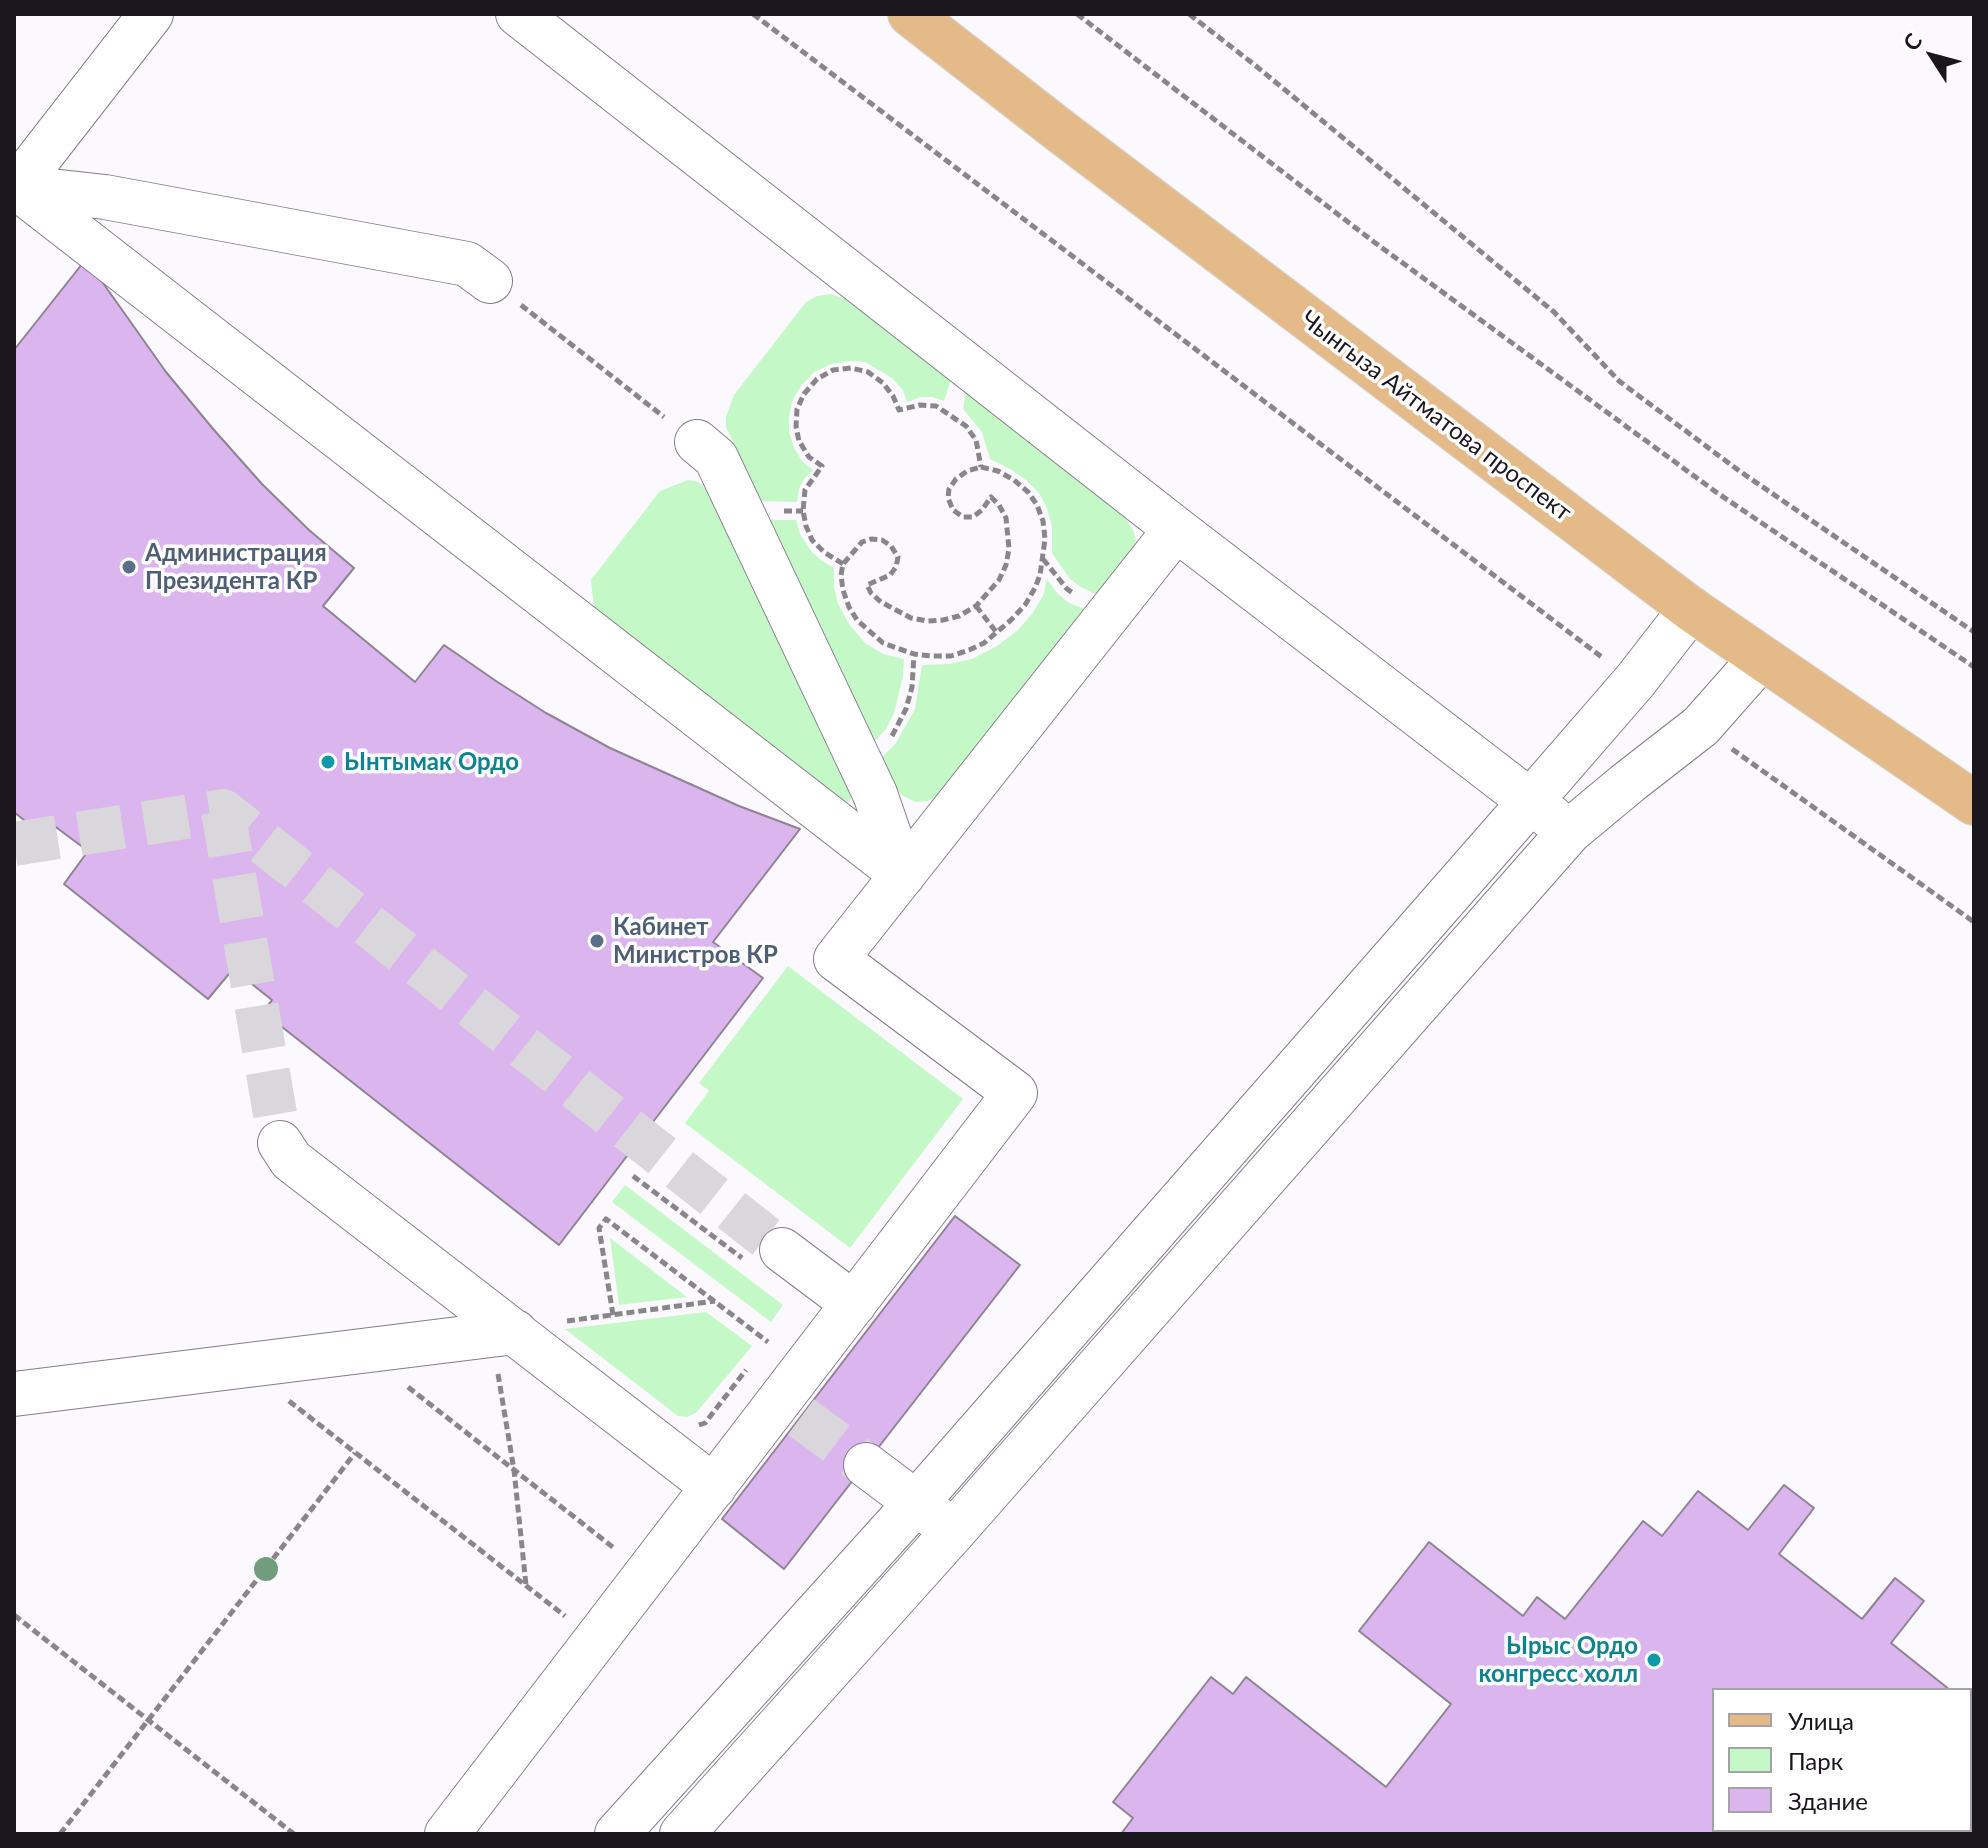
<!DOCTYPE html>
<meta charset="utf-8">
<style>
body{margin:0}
#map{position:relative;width:1988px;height:1848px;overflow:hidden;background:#fbf9fd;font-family:Lato,sans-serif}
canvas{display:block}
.frame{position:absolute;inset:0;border:16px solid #1b161d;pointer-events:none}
.legend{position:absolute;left:1712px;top:1688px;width:260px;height:144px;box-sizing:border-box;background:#fff;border:2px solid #a4a2a5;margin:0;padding:10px 14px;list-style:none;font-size:24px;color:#1b161d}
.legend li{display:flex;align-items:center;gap:16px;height:40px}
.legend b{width:40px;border:2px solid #a4a2a5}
.north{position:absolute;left:1892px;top:16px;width:80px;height:80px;-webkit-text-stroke:6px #fff;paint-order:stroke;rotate:306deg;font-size:22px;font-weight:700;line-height:32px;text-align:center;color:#1b161d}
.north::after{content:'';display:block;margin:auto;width:28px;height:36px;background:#1b161d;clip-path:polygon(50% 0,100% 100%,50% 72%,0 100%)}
</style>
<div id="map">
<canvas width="1988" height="1848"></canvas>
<div class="frame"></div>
<ul class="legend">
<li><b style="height:10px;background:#e4ba89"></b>Улица</li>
<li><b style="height:22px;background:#c5f8c7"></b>Парк</li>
<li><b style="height:22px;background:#dbb5ed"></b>Здание</li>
</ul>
<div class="north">С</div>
</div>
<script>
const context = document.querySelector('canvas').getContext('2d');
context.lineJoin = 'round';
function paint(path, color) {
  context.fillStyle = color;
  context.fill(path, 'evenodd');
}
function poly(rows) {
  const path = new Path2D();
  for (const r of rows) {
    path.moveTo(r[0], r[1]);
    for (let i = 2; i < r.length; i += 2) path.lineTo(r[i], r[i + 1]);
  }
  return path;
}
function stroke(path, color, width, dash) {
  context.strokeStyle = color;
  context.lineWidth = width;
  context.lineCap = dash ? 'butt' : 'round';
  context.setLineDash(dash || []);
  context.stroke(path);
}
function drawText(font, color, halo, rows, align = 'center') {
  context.font = font + ' Lato,sans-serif';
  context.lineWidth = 7;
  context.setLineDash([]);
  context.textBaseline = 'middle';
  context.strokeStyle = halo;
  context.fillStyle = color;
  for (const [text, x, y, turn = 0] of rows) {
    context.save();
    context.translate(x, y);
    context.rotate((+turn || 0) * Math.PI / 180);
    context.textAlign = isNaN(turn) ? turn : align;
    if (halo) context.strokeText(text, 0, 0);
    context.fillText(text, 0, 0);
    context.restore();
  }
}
paint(poly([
 [831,294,852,301,951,379,944,401,933,397,921,397,907,402,903,390,892,378,865,362,850,361,831,364,814,372,801,386,792,401,789,418,789,432,794,448,802,461,813,470,804,479,799,489,797,502,761,501,726,427,726,417,734,395,806,302,817,296],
 [966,389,1126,519,1133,530,1136,540,1133,550,1097,595,1081,587,1070,579,1052,553,1052,527,1047,508,1039,493,1027,481,1012,470,990,459,982,432,963,409],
 [688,480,698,482,712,495,853,793,850,801,843,804,594,608,591,580,660,491],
 [769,520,796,520,800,534,811,551,821,560,834,568,834,586,838,604,849,624,865,643,883,654,904,659,903,676,894,713,886,729,872,744],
 [1047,579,1057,593,1069,603,1087,610,940,796,928,801,916,802,903,796,895,788,881,758,896,743,915,709,922,665,950,664,972,659,997,646,1018,630,1032,614,1043,596],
 [788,966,963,1099,850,1248,685,1123,709,1091,699,1083],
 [625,1185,783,1305,771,1322,612,1202],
 [610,1238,687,1297,619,1305],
 [706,1312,752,1346,696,1413,687,1417,678,1416,565,1329]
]), '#c5f8c7');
const building = poly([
 [86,259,166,372,214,430,262,484,309,530,354,568,323,606,415,682,444,645,496,681,546,713,610,748,739,806,800,829,713,942,763,978,559,1245,263,1012,272,1000,233,969,208,999,64,884,88,851,49,822,41,834,14,812,14,350,86,259],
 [955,1216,1020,1265,784,1569,722,1519,955,1216],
 [1784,1485,1814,1508,1779,1554,1862,1619,1895,1578,1924,1601,1891,1643,1950,1690,1714,1690,1714,1830,1872,1830,1869,1834,1121,1834,1133,1818,1113,1802,1211,1677,1233,1694,1246,1677,1386,1787,1451,1704,1359,1631,1429,1542,1523,1616,1537,1597,1565,1619,1643,1521,1662,1536,1698,1491,1748,1530,1784,1485]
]);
paint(building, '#dbb5ed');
stroke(building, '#8e8394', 2);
stroke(poly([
 [223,811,280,1143],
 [14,844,223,811,782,1250],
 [801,1417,866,1465]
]), '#d9d7db', 44, [44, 22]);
const minor = poly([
 [518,14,1176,529,1552,818],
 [16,187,903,875],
 [16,187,105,197,467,264,490,281],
 [14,190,151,14],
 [697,442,716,458,875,794,903,875],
 [280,1143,291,1160,714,1487],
 [782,1250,854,1304],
 [14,1394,515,1332],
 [866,1465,939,1520],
 [447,1834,1015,1093,836,959,1176,529],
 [617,1834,916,1503,1530,802,1635,681,1691,609],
 [682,1834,954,1531,1570,831,1629,782,1701,726,1761,658]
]);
const major = poly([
 [910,14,1059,130,1691,609,1974,803]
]);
stroke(minor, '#877c8d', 46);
stroke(major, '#d6d5d6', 46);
stroke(poly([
 [753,14,1603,658],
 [1077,14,1374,242,1716,492,1974,667],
 [1189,14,1256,66,1554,312,1619,381,1738,470,1974,632],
 [521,305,664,417],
 [981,467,998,471,1014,480,1028,492,1037,505,1043,521,1045,539,1040,575,1035,588,1025,605,1011,620,984,643,969,650,951,656,931,656,914,654,883,643,857,620,849,607,843,590,841,575,843,564,862,542,871,539,882,540,891,546,898,557,896,567,890,575,867,585,871,593,881,602,911,618,927,621,943,620,959,616,976,606,999,580,1006,565,1009,549,1006,518,999,505,991,497,982,510,973,517,963,517,953,510,948,498,949,489,956,479,967,471,981,467],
 [784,511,803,511],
 [1043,559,1067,589,1073,593],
 [843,564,824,552,812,540,806,526,803,511,805,490,822,466,809,457,799,441,796,427,797,409,804,394,817,379,833,370,851,368,868,372,883,383,893,396,899,410,920,405,936,406,966,426,976,440,981,467],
 [976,606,997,633],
 [892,736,906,709,912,687,914,655],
 [1732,749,1974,922],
 [633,1176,742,1258],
 [613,1315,599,1228,606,1219,768,1342],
 [567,1321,715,1301],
 [498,1374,514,1470,526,1585],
 [408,1387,614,1548],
 [289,1401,565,1616],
 [699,1425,705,1423,746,1370],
 [14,1615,294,1834],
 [60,1834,355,1453]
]), '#89858b', 5, [8, 4]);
stroke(minor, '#fff', 44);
stroke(major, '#e4ba89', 44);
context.fillStyle = '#729d7d';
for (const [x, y] of [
 [266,1569]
]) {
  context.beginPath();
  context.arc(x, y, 12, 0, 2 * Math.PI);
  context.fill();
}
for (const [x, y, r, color] of [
 [129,567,8,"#5c6f8a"],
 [328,762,8,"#0f9aa8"],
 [597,941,8,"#5c6f8a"],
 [1654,1660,8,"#0f9aa8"]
]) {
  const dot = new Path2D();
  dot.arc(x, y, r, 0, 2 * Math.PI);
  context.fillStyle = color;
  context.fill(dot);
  stroke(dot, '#fff', 3);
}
drawText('24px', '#1b161d', '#fff', [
 ["Чынгыза Айтматова проспект",1436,416,37]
]);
drawText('bold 24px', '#4e5e75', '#fff', [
 ["Администрация",145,553],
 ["Президента КР",145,581],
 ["Кабинет",613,927],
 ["Министров КР",613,955]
], 'left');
drawText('bold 24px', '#0d838f', '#fff', [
 ["Ынтымак Ордо",344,762],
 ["Ырыс Ордо",1638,1646,"right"],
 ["конгресс холл",1638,1674,"right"]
], 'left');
</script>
